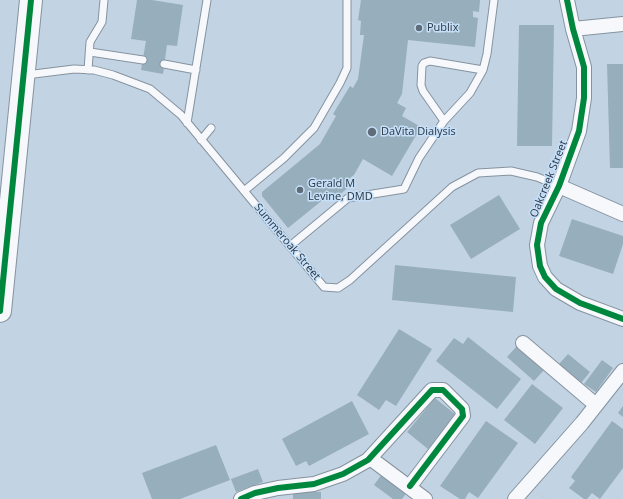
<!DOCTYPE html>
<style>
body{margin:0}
canvas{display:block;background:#c2d3e4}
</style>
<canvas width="623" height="499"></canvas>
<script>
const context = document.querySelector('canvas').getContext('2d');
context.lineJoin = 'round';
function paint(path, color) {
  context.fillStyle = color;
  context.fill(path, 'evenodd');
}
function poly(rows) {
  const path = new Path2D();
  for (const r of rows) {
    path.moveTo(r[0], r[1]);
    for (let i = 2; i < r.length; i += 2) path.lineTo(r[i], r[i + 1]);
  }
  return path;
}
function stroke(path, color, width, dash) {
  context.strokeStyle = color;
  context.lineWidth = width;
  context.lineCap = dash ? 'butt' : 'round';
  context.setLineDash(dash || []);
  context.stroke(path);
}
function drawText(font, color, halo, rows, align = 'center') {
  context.font = font + ' "Open Sans",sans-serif';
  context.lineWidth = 3;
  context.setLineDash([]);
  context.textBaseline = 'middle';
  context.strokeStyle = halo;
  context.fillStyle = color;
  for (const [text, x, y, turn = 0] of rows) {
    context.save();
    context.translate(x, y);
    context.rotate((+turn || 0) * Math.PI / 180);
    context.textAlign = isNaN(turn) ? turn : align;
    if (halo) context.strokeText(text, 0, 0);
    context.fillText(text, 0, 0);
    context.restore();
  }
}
paint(poly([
 [137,0,152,0,183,5,177,46,167,45,163,74,141,70,146,41,131,39],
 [361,0,480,0,479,12,473,11,473,17,478,18,475,47,408,40,402,94,397,103,406,108,402,116,421,127,392,176,363,159,354,175,344,182,349,187,334,199,330,194,288,228,262,196,262,192,320,144,336,116,333,114,350,86,353,88,358,79,364,35,360,35,361,21,358,20],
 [519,25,554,25,552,146,517,146],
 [607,64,623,64,623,168,610,168],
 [499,195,520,229,471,259,450,225],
 [572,219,623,236,623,244,613,274,559,256],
 [395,265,516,277,513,312,392,300],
 [399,329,432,349,396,406,386,400,379,410,357,395],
 [468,337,521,379,497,409,436,361,454,338,463,344],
 [517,346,544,370,534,381,507,357],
 [568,354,590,372,581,383,559,364],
 [602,360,613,368,596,392,584,384],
 [532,384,563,408,535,444,504,420],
 [435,398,456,415,428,449,407,432],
 [352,401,369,434,309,466,306,461,296,466,282,439],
 [623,406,623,417,618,413],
 [486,421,518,443,478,498,469,492,465,499,460,499,440,486],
 [612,421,623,429,623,468,600,499,592,493,587,499,584,499,569,488,575,481,571,477],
 [216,445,230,480,180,499,152,499,142,473],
 [258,469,263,482,236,492,231,479],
 [382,474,407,492,402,499,393,499,374,485],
 [293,491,321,492,321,499,293,499]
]), '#97aebc');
const service = poly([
 [90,52,143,60],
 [164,64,196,70],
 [88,70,90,42,102,22,104,0],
 [26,75,74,69,94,70,113,75,150,89,181,115,324,287,338,288,350,280,452,187,478,173,511,171,537,177,559,186],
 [444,121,423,91,421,85,422,66,424,63,430,61,483,70],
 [187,123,207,0],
 [201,140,211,128],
 [244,191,284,158,314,128,340,83,347,68,347,0],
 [290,246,348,198,404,189,419,158,444,121,470,93,483,70,487,54,494,0]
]);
const minor = poly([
 [567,0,573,29,584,67,584,98,579,131,559,186,541,223,537,245,540,266,545,277,556,289,580,303,623,319],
 [573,29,623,24],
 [559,186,623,214],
 [523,343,596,405],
 [370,458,425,499],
 [241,499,255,493,278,488,314,484,343,474,368,460,432,390,443,390,462,409,463,416,410,486],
 [515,499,582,423,623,371]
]);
const primary = poly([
 [0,311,31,0]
]);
stroke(service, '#86939f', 9);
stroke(minor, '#86939f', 16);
stroke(primary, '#86939f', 24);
stroke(poly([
 [537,494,548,499]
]), '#caced3', 2, [3, 2]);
stroke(service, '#f6f8fb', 7);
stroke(minor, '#f6f8fb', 14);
stroke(primary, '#f6f8fb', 22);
stroke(poly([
 [567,0,573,29,584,67,584,98,579,131,559,186,541,223,537,245,540,266,545,277,556,289,580,303,623,319],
 [0,311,31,0],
 [241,499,255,493,278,488,314,484,343,474,368,460,432,390,443,390,462,409,463,416,410,486]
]), '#00873e', 6);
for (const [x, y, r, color] of [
 [419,28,4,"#5f6d7b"],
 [372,132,5,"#5f6d7b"],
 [300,190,4,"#5f6d7b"]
]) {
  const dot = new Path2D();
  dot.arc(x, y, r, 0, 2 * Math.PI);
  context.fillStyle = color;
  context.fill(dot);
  stroke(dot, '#c6e0f9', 1.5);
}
drawText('11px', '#2a3643', '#c6e0f9', [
 ["Publix",427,28],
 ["DaVita Dialysis",381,132],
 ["Gerald M",308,184],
 ["Levine, DMD",308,197]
], 'left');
drawText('11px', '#2a3643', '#c6e0f9', [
 ["Oakcreek Street",549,179,-68],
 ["Summeroak Street",287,242,50]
]);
</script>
